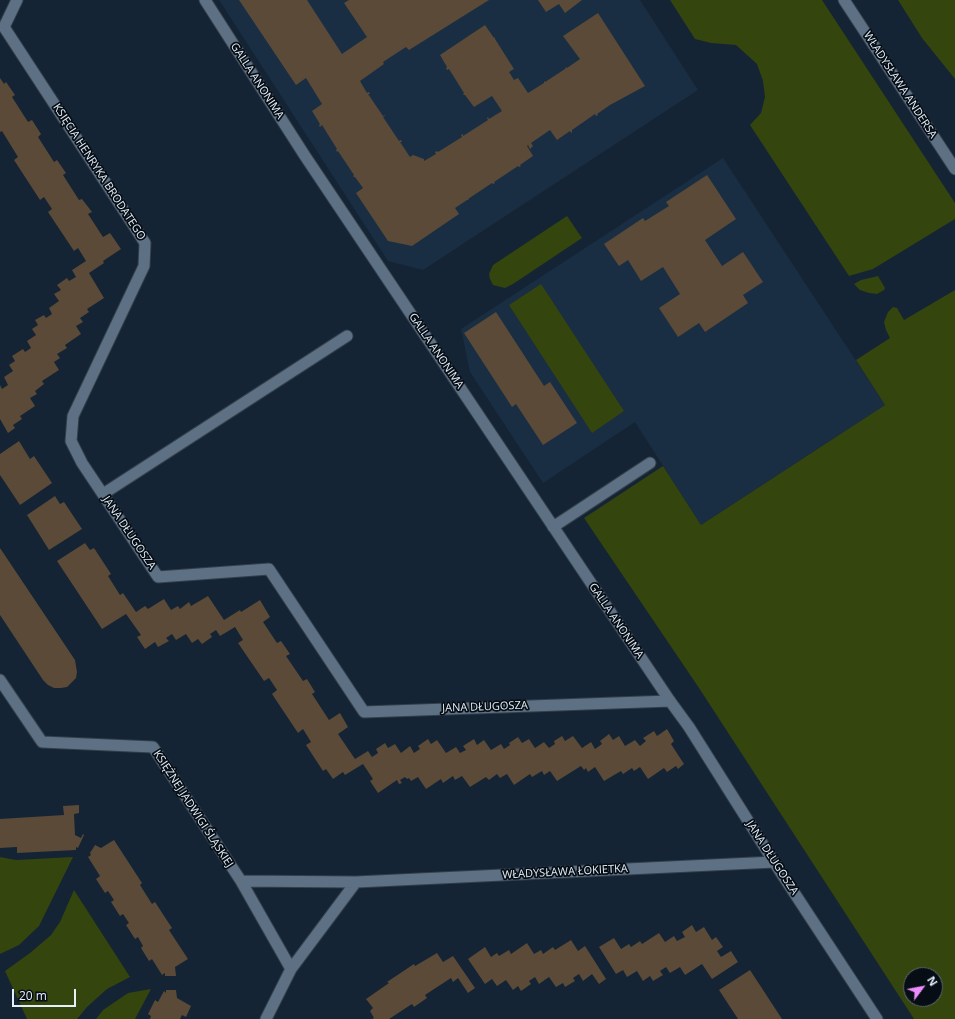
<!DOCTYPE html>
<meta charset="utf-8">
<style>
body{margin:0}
#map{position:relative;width:955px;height:1019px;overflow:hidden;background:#142434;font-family:"Open Sans",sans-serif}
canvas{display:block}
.north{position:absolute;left:903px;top:967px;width:40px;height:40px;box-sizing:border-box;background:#060d14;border:1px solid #5f6870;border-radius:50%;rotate:58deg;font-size:11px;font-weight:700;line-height:16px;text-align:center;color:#e5f0fb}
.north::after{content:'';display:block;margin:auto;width:14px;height:18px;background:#eb8dfc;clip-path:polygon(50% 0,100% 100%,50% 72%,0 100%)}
.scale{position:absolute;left:12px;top:989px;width:64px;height:18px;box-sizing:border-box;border:2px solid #e5f0fb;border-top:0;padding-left:5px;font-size:12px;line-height:14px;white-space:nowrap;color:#e5f0fb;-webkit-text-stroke:3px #060d14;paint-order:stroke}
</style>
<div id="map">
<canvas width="955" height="1019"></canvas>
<div class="north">N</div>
<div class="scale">20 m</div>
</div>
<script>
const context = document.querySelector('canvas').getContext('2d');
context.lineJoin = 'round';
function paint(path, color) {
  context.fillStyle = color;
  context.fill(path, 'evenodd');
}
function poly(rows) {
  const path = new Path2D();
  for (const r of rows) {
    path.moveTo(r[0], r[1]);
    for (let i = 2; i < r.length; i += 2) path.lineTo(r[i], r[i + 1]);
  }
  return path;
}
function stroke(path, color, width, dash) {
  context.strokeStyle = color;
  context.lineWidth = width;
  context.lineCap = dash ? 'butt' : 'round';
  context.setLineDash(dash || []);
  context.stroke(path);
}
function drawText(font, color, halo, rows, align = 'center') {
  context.font = font + ' "Open Sans",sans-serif';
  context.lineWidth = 3.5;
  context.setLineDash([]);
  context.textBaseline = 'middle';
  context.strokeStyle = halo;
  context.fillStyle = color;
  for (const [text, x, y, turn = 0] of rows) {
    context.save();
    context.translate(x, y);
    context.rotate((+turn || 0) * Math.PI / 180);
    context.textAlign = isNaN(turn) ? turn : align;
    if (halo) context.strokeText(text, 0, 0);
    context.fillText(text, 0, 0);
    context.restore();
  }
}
paint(poly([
 [219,0,640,0,698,90,423,270,388,261],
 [723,158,885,405,701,525,635,422,543,483,470,372,461,329]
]), '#192e43');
paint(poly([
 [670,0,822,0,955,203,955,219,873,269,849,276,750,125,761,113,765,97,763,81,757,64,736,45,711,43,695,39],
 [898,0,955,0,955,79,922,38],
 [567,216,582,238,513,284,505,288,493,285,490,279,489,274,493,265],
 [878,276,885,288,884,290,877,294,869,293,860,290,854,284,861,280],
 [541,284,624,411,592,433,509,305],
 [955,290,955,1019,914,1019,699,688,584,518,663,466,701,525,885,405,856,360,890,338,886,330,884,322,888,312,893,307,897,308,904,320],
 [911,975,935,975,935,999,911,999],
 [0,857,16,860,73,857,39,926,19,945,0,954],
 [74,890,130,977,107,989,87,1007,77,1019,27,1019,5,971,30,953,51,935,60,922],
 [151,989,135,1019,96,1019,103,1010,128,993]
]), '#34450e');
paint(poly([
 [239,0,307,0,342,54,367,37,344,3,349,0,489,0,409,50,406,47,383,62,384,64,360,81,367,93,369,92,370,94,368,94,383,116,386,115,383,117,399,141,401,140,402,142,400,142,410,157,413,155,424,159,424,161,436,154,435,152,437,151,438,152,462,137,461,135,463,134,463,136,488,120,487,118,488,117,489,119,502,111,492,96,474,107,465,95,464,95,463,94,464,93,449,69,447,70,446,68,447,67,440,55,485,25,494,38,495,37,495,39,514,69,509,72,514,80,518,78,528,93,544,83,544,81,545,82,565,69,566,67,567,68,580,59,563,36,598,13,645,86,610,105,597,114,598,115,596,116,595,114,572,130,572,132,571,133,570,131,557,140,550,130,531,143,533,146,530,149,528,145,527,146,533,156,520,165,521,166,519,167,518,166,494,182,495,183,493,184,492,183,468,199,469,200,467,200,455,208,459,214,412,246,388,241,356,193,363,188,355,177,354,177,353,176,354,175,338,151,337,152,336,150,337,149,322,125,320,127,319,125,320,124,312,111,322,104,306,78,296,85],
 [538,0,582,0,565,13,559,4,546,12],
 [0,78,4,84,6,82,15,95,12,97,28,122,32,120,41,134,38,137,54,162,57,160,66,173,63,175,79,200,82,199,92,212,88,214,103,237,110,233,121,249,103,261,104,263,89,273,104,298,87,309,89,312,80,318,83,322,76,326,81,334,65,345,67,348,57,354,60,358,54,362,59,370,42,381,44,384,35,391,37,394,30,398,35,406,20,416,22,419,13,425,15,428,8,433,0,419,0,385,2,389,8,385,4,377,13,371,9,365,15,361,12,356,23,349,25,352,31,348,27,341,36,335,32,329,38,325,35,320,44,315,46,318,52,314,49,308,59,301,54,294,61,290,57,285,67,278,69,281,76,277,72,270,86,261,78,248,74,251,48,212,52,209,44,197,40,200,14,160,18,157,2,131,0,132],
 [707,175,736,219,705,240,722,266,743,252,763,282,743,295,748,303,705,332,699,323,678,337,659,308,680,294,663,267,641,281,628,260,619,266,604,244,643,218,645,221,669,206,666,202],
 [496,312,544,386,550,382,577,423,543,445,516,404,512,407,464,333],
 [19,441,30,459,34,456,52,483,20,505,0,475,0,454],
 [55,496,60,504,64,502,82,529,49,550,27,515],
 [85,543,90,550,94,548,111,574,108,576,120,595,123,593,136,612,145,606,148,609,164,599,171,610,178,606,180,609,189,602,191,606,208,596,224,620,240,610,241,612,260,600,270,617,263,622,277,643,281,641,290,654,286,656,303,681,307,679,315,692,312,694,329,720,340,713,348,727,338,734,355,759,368,751,372,757,378,753,376,749,385,743,388,748,395,744,401,753,410,746,414,753,420,749,418,746,428,739,431,744,437,740,446,753,456,747,460,753,466,750,463,746,474,739,477,745,484,740,491,750,501,744,504,749,510,745,509,743,518,737,522,743,529,739,535,748,544,742,549,748,555,744,554,741,562,736,565,741,573,736,582,748,591,742,595,749,602,744,600,741,609,734,613,740,619,736,625,746,635,740,640,746,646,741,643,738,654,731,657,736,667,729,674,741,671,744,684,764,678,769,676,766,667,772,664,768,648,779,640,767,634,771,632,768,623,774,621,771,604,781,595,767,588,772,586,768,584,770,581,766,557,781,550,771,544,775,542,771,532,777,530,774,514,785,507,774,500,778,497,774,489,780,486,777,470,787,462,776,455,780,453,776,443,783,441,779,426,789,418,777,411,781,409,778,407,779,405,777,400,780,402,783,399,784,397,780,378,793,370,781,373,779,363,764,345,775,343,772,333,779,326,769,323,771,306,745,311,742,303,729,298,733,272,694,277,690,269,678,264,681,238,643,243,640,235,627,220,636,216,630,210,634,212,637,202,644,198,639,192,643,186,634,176,640,172,634,166,638,169,641,158,647,155,642,145,649,137,637,141,635,126,614,102,629,57,561],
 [0,548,75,660,77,672,76,678,67,687,61,688,54,688,48,685,43,680,0,615],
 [79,805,79,813,74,814,75,835,81,838,83,834,84,835,78,848,76,847,76,850,17,853,17,847,0,848,0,819,64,815,63,806],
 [114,840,142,883,140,885,152,904,155,902,172,928,169,930,188,959,175,967,176,976,165,976,165,973,162,975,152,959,149,961,141,948,143,946,138,937,135,939,126,925,129,923,123,914,120,916,111,902,114,900,108,891,105,893,96,879,100,876,88,857,91,855,90,853,95,845,101,848],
 [692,925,696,932,704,927,712,940,716,937,723,947,717,951,721,957,731,951,738,962,712,979,702,964,685,975,680,967,670,973,666,967,660,971,663,975,653,981,650,976,643,981,637,971,627,977,623,970,616,974,599,947,614,938,621,949,629,944,631,947,640,941,642,944,659,933,665,942,674,936,677,941,685,937,682,932],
 [571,940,578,951,585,946,606,979,599,984,592,974,583,981,579,974,573,978,575,981,565,987,563,983,556,987,549,977,539,984,535,977,529,981,531,984,521,991,518,986,513,990,506,980,497,986,492,979,485,984,468,959,485,947,491,957,497,953,499,956,509,950,511,954,527,943,534,954,541,950,543,954,553,947,555,950],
 [437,953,443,962,453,956,475,988,468,993,458,978,453,982,451,978,425,995,427,998,414,1007,412,1004,389,1019,372,1019,374,1018,370,1011,373,1008,366,999,389,983,387,982,414,964,415,966],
 [750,970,782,1019,738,1019,719,990],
 [166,990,176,990,177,998,191,1006,186,1017,182,1015,180,1019,150,1019,151,1016,148,1014,155,1000,158,1002,164,991,166,993]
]), '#5a4a37');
const service = poly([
 [205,0,305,156,670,701],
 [103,494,347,336],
 [553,527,650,463]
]);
const minor = poly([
 [17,0,4,27,145,243,144,266,73,416,71,441,82,463,158,577,269,569,364,712,670,701,689,727,774,862,877,1019],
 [844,0,955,169],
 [0,680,42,742,153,747,241,881,291,969],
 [241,881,356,882,291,969,266,1019],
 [356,882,774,862]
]);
stroke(service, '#333f4c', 13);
stroke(minor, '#333f4c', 13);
stroke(service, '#5e7184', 11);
stroke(minor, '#5e7184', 11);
drawText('11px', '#e5f0fb', '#060d14', [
 ["GALLA ANONIMA",257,81,57],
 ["WŁADYSŁAWA ANDERSA",900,85,57],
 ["KSIĘCIA HENRYKA BRODATEGO",99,172,57],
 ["GALLA ANONIMA",436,351,56],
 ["JANA DŁUGOSZA",129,533,56],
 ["GALLA ANONIMA",616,621,56],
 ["JANA DŁUGOSZA",485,707,-2],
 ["KSIĘŻNEJ JADWIGI ŚLĄSKIEJ",193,809,57],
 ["JANA DŁUGOSZA",772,858,57],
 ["WŁADYSŁAWA ŁOKIETKA",565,872,-3]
]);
</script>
